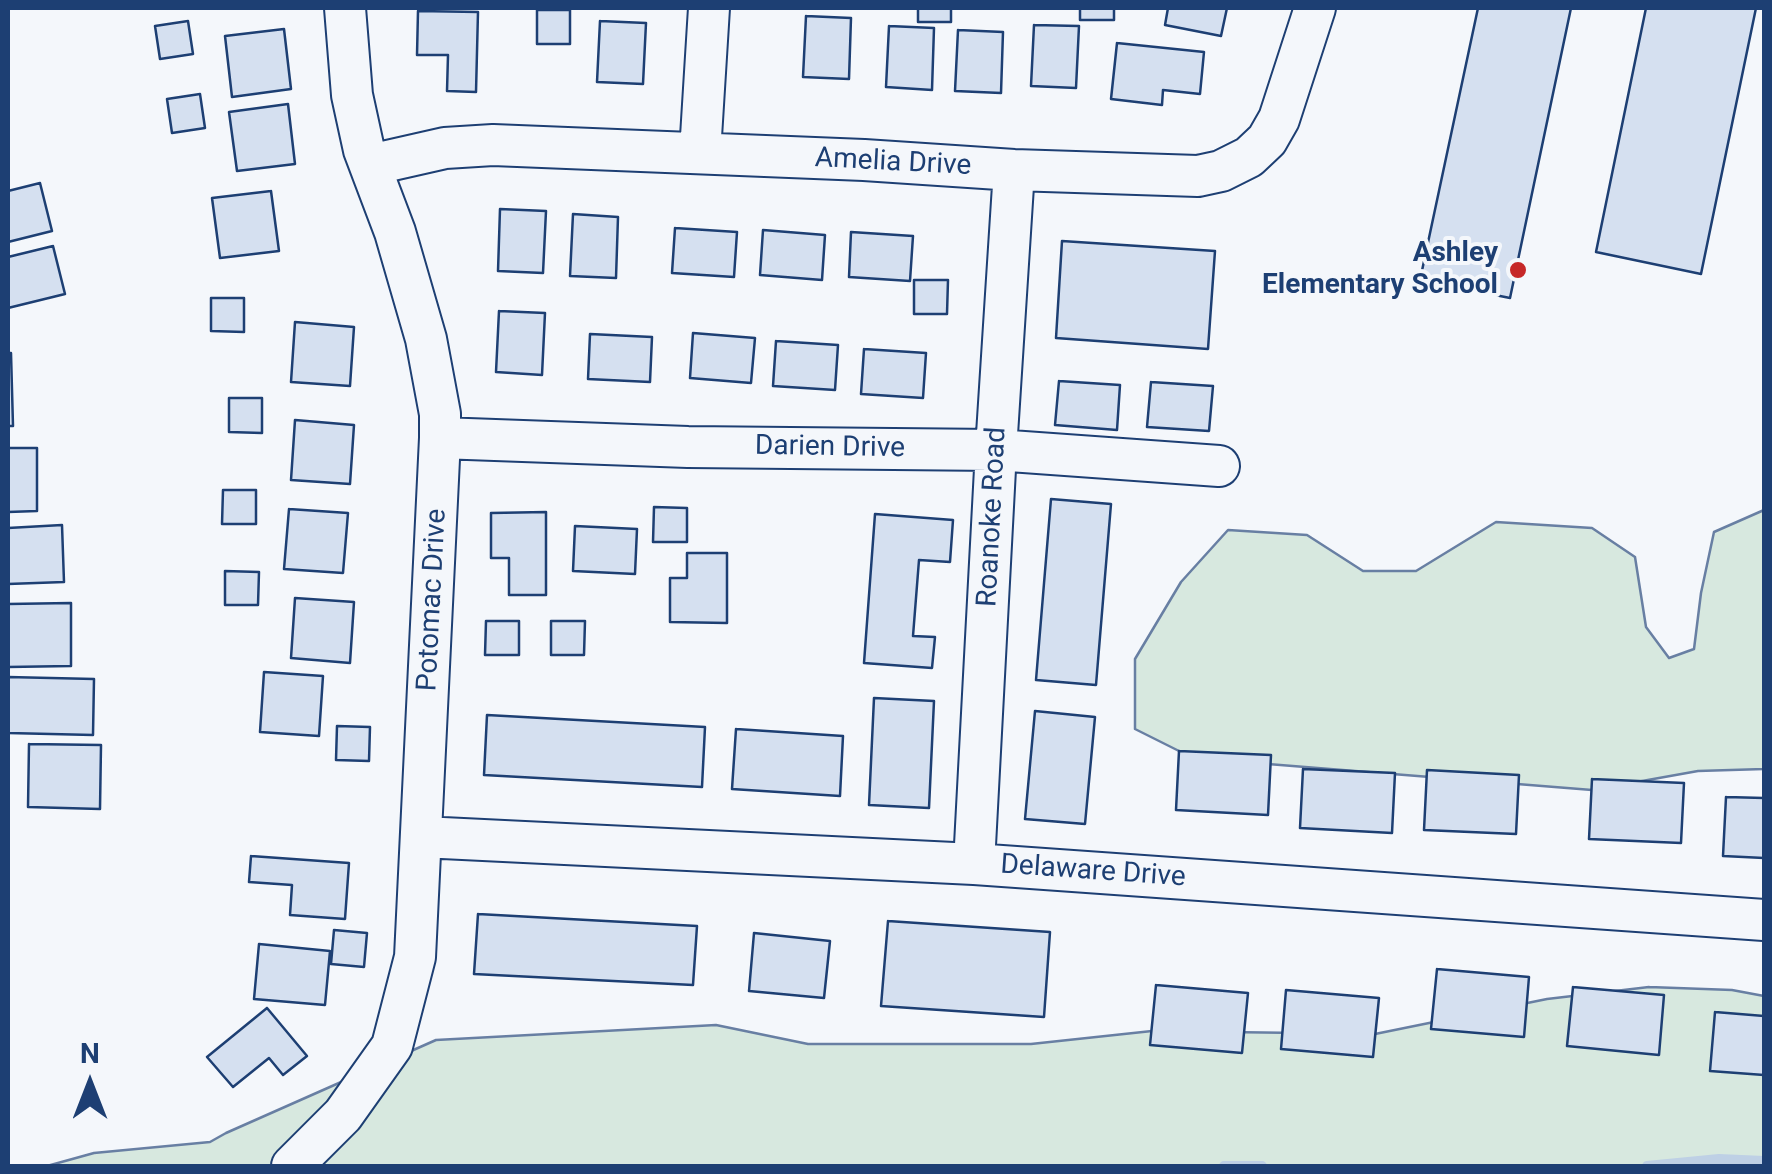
<!DOCTYPE html>
<style>
body{margin:0}
#map{position:relative;width:1772px;height:1174px;overflow:hidden;background:#f4f7fb;font-family:Roboto,sans-serif}
canvas{display:block}
.frame{position:absolute;inset:0;border:10px solid #1d3f73;pointer-events:none}
.north{position:absolute;left:40px;top:1034px;width:100px;height:100px;-webkit-text-stroke:8px #f4f7fb;paint-order:stroke;rotate:0deg;font-size:28px;font-weight:700;line-height:40px;text-align:center;color:#1d3f73}
.north::after{content:'';display:block;margin:auto;width:35px;height:45px;background:#1d3f73;clip-path:polygon(50% 0,100% 100%,50% 72%,0 100%)}
</style>
<div id="map">
<canvas width="1772" height="1174"></canvas>
<div class="frame"></div>
<div class="north">N</div>
</div>
<script>
const context = document.querySelector('canvas').getContext('2d');
context.lineJoin = 'round';
function paint(path, color) {
  context.fillStyle = color;
  context.fill(path, 'evenodd');
}
function poly(rows) {
  const path = new Path2D();
  for (const r of rows) {
    path.moveTo(r[0], r[1]);
    for (let i = 2; i < r.length; i += 2) path.lineTo(r[i], r[i + 1]);
  }
  return path;
}
function stroke(path, color, width, dash) {
  context.strokeStyle = color;
  context.lineWidth = width;
  context.lineCap = dash ? 'butt' : 'round';
  context.setLineDash(dash || []);
  context.stroke(path);
}
function drawText(font, color, halo, rows, align = 'center') {
  context.font = font + ' Roboto,sans-serif';
  context.lineWidth = 8;
  context.setLineDash([]);
  context.textBaseline = 'middle';
  context.strokeStyle = halo;
  context.fillStyle = color;
  for (const [text, x, y, turn = 0] of rows) {
    context.save();
    context.translate(x, y);
    context.rotate((+turn || 0) * Math.PI / 180);
    context.textAlign = isNaN(turn) ? turn : align;
    if (halo) context.strokeText(text, 0, 0);
    context.fillText(text, 0, 0);
    context.restore();
  }
}
const green = poly([
 [1764,510,1764,769,1698,771,1592,790,1193,758,1135,729,1135,659,1181,582,1228,530,1307,535,1363,571,1416,571,1496,522,1592,528,1635,557,1646,627,1669,658,1694,649,1701,593,1714,532,1764,510],
 [1649,987,1732,990,1764,996,1764,1166,47,1166,94,1153,210,1142,226,1133,436,1040,716,1025,808,1044,1031,1044,1152,1031,1375,1034,1547,999,1649,987]
]);
paint(green, '#d7e8df');
stroke(green, '#687fa3', 2.5);
stroke(poly([
 [1224,1166,1262,1166],
 [1647,1166,1719,1159,1764,1161]
]), '#bed0e5', 10);
const building = poly([
 [918,8,951,8,951,22,918,22,918,8],
 [1080,8,1114,8,1114,20,1080,20,1080,8],
 [1168,8,1227,8,1221,36,1165,25,1168,8],
 [1478,8,1571,8,1510,298,1420,280,1478,8],
 [1646,8,1756,8,1701,274,1596,252,1646,8],
 [537,10,570,10,570,44,537,44,537,10],
 [418,11,478,12,476,92,447,91,448,55,417,55,418,11],
 [806,16,851,18,849,79,803,77,806,16],
 [188,21,193,54,160,59,155,26,188,21],
 [600,21,646,23,643,84,597,82,600,21],
 [1034,25,1079,26,1076,88,1031,86,1034,25],
 [889,26,934,28,932,90,886,87,889,26],
 [284,29,291,89,232,97,225,36,284,29],
 [958,30,1003,32,1001,93,955,91,958,30],
 [1117,43,1204,52,1200,94,1163,90,1162,105,1111,99,1117,43],
 [200,94,205,128,172,133,167,99,200,94],
 [288,104,295,164,237,171,229,112,288,104],
 [40,183,52,231,8,242,8,191,40,183],
 [271,191,279,251,220,258,212,198,271,191],
 [500,209,546,211,543,273,498,271,500,209],
 [573,214,618,217,616,278,570,276,573,214],
 [675,228,737,232,734,277,672,273,675,228],
 [763,230,825,235,822,280,760,275,763,230],
 [851,232,913,236,910,281,849,277,851,232],
 [1062,241,1215,251,1208,349,1056,338,1062,241],
 [53,246,65,294,8,308,8,257,53,246],
 [914,280,948,280,947,314,914,314,914,280],
 [211,298,244,298,244,332,211,331,211,298],
 [499,311,545,313,542,375,496,372,499,311],
 [295,322,354,327,350,386,291,382,295,322],
 [693,333,755,338,751,383,690,378,693,333],
 [590,334,652,337,650,382,588,379,590,334],
 [776,341,838,345,835,390,773,386,776,341],
 [864,349,926,353,923,398,861,394,864,349],
 [8,353,11,353,13,426,8,426,8,353],
 [1059,381,1120,385,1117,430,1055,425,1059,381],
 [1151,382,1213,386,1209,431,1147,427,1151,382],
 [229,398,262,398,262,433,229,432,229,398],
 [295,420,354,425,350,484,291,480,295,420],
 [8,448,37,448,37,511,8,512,8,448],
 [223,490,256,490,256,524,222,524,223,490],
 [1051,499,1111,504,1096,685,1036,680,1051,499],
 [654,507,687,508,687,542,653,542,654,507],
 [289,509,348,513,343,573,284,569,289,509],
 [546,512,546,595,509,595,509,558,491,558,491,513,546,512],
 [875,514,953,520,950,562,919,560,913,636,935,637,932,668,864,663,875,514],
 [62,525,64,582,8,584,8,528,62,525],
 [575,526,637,529,635,574,573,571,575,526],
 [687,553,727,553,727,623,670,622,670,578,687,578,687,553],
 [225,571,259,572,258,605,225,605,225,571],
 [295,598,354,602,350,663,291,658,295,598],
 [71,603,71,666,8,667,8,604,71,603],
 [486,621,519,621,519,655,485,655,486,621],
 [551,621,585,621,584,655,551,655,551,621],
 [264,672,323,676,319,736,260,732,264,672],
 [8,677,94,679,93,735,8,733,8,677],
 [874,698,934,701,929,808,869,805,874,698],
 [1035,711,1095,717,1085,824,1025,819,1035,711],
 [487,715,705,727,702,787,484,775,487,715],
 [337,726,370,727,369,761,336,760,337,726],
 [736,729,843,736,840,796,732,789,736,729],
 [29,744,101,745,100,809,28,807,29,744],
 [1179,751,1271,755,1268,815,1176,810,1179,751],
 [1303,769,1395,773,1392,833,1300,828,1303,769],
 [1427,770,1519,775,1516,834,1424,830,1427,770],
 [1592,779,1684,783,1681,843,1589,839,1592,779],
 [1726,797,1764,798,1764,858,1723,856,1726,797],
 [251,856,349,863,345,919,290,915,292,885,249,882,251,856],
 [478,914,697,926,693,985,474,974,478,914],
 [888,921,1050,932,1044,1017,881,1006,888,921],
 [334,930,367,933,364,967,331,964,334,930],
 [754,933,830,941,824,998,749,991,754,933],
 [259,944,330,951,325,1005,254,999,259,944],
 [1437,969,1529,977,1524,1037,1431,1029,1437,969],
 [1156,985,1248,993,1242,1053,1150,1045,1156,985],
 [1573,987,1664,995,1659,1055,1567,1046,1573,987],
 [1286,990,1379,998,1373,1057,1281,1049,1286,990],
 [267,1008,307,1056,283,1075,269,1058,233,1087,207,1057,267,1008],
 [1715,1012,1764,1016,1764,1075,1710,1071,1715,1012]
]);
paint(building, '#d5e0f0');
stroke(building, '#1d3f73', 2.5);
const minor = poly([
 [700,153,709,8],
 [370,165,445,148,493,145,864,160,1014,170,1198,176,1221,171,1249,157,1267,140,1279,119,1315,8],
 [440,438,688,447,996,450,1219,466],
 [422,837,974,864,1764,920],
 [974,864,996,450,1014,170],
 [292,1166,343,1115,392,1046,415,957,440,438,440,414,426,339,395,232,364,150,352,95,345,8]
]);
stroke(minor, '#1d3f73', 44);
stroke(minor, '#f4f7fb', 40);
for (const [x, y, r, color] of [
 [1518,270,10,"#c62828"]
]) {
  const dot = new Path2D();
  dot.arc(x, y, r, 0, 2 * Math.PI);
  context.fillStyle = color;
  context.fill(dot);
  stroke(dot, '#f4f7fb', 4);
}
drawText('28px', '#1d3f73', '#f4f7fb', [
 ["Amelia Drive",893,163,3],
 ["Darien Drive",830,448,1],
 ["Roanoke Road",993,517,-87],
 ["Potomac Drive",433,600,-87],
 ["Delaware Drive",1093,872,4]
]);
drawText('bold 28px', '#1d3f73', '#f4f7fb', [
 ["Ashley",1498,254],
 ["Elementary School",1498,286]
], 'right');
</script>
